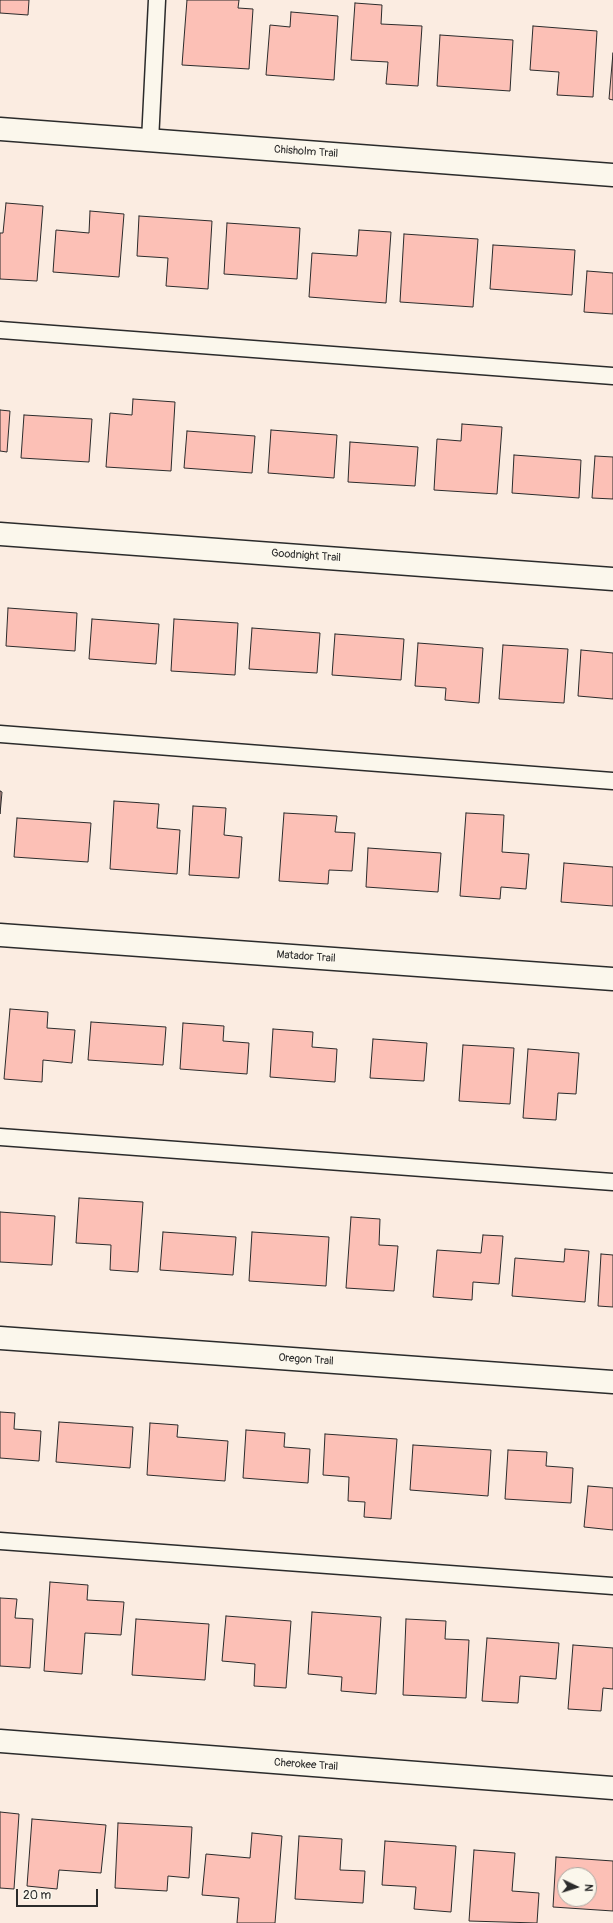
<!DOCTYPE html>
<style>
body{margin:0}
#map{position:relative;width:613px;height:1923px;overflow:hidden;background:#fbece1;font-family:Pangolin,sans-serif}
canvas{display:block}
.north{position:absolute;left:557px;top:1867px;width:40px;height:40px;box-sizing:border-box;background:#fbf7ec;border:1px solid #a8a59f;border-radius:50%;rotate:94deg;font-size:11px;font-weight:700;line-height:16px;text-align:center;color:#2b2b2b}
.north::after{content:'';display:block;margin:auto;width:14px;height:18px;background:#2b2b2b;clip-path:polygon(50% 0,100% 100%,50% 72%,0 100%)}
.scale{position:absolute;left:16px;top:1889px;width:82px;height:18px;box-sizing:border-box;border:2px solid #2b2b2b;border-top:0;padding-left:5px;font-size:12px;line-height:14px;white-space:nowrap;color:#2b2b2b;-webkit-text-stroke:3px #fbf7ec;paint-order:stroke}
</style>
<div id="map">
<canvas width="613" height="1923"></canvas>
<div class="north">N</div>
<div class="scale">20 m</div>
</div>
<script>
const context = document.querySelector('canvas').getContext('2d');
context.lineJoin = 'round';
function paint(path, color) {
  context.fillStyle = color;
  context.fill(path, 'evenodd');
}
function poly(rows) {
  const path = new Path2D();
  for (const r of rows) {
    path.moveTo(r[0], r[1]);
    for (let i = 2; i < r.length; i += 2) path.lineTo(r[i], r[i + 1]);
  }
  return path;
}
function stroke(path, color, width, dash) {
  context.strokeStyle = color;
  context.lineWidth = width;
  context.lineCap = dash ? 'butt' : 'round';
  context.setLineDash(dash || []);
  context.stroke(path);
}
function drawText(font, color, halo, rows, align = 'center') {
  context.font = font + ' Pangolin,sans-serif';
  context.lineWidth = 3;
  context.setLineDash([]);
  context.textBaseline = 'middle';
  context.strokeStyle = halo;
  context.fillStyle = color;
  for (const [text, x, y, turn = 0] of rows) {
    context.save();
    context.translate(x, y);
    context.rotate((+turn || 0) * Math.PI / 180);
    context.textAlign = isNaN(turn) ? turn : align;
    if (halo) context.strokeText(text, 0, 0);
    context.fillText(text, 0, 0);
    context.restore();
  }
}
const building = poly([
 [0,0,29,0,28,15,0,13,0,0],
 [187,0,239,0,238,8,253,9,249,69,182,65,187,0],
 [355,3,382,5,381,24,422,26,418,86,386,84,388,62,351,60,355,3],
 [291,12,338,16,334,80,266,75,270,25,290,27,291,12],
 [533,26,597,31,593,97,557,95,559,72,530,70,533,26],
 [440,35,513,40,510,91,437,86,440,35],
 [613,53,613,100,609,99,613,53],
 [6,203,43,206,37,281,0,279,0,233,3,233,6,203],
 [90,211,124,214,119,277,53,272,56,230,89,233,90,211],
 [139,216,212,221,208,289,166,286,168,258,137,256,139,216],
 [227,223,300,228,297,279,224,274,227,223],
 [359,230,391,232,386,303,309,297,312,253,357,256,359,230],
 [404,234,478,239,473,307,400,302,404,234],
 [493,245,575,250,572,295,490,289,493,245],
 [587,271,613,273,613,314,584,312,587,271],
 [133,399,175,402,171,471,106,467,110,413,132,415,133,399],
 [0,410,10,411,7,452,0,451,0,410],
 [24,415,92,419,89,462,21,458,24,415],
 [462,424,502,427,497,494,434,490,437,439,461,441,462,424],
 [271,430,337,435,334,478,268,473,271,430],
 [187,431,255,436,252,473,184,468,187,431],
 [350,442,418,447,415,486,348,482,350,442],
 [514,455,581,460,579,498,512,493,514,455],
 [595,456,613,457,613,499,592,498,595,456],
 [8,608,77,613,75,651,6,646,8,608],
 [92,619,159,624,156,664,89,659,92,619],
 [174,619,238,623,235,675,171,671,174,619],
 [252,628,320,633,317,673,249,669,252,628],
 [335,634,404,639,401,680,332,675,335,634],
 [418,643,483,648,479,703,445,700,446,688,415,686,418,643],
 [503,645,568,649,564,703,499,699,503,645],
 [581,650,613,653,613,699,578,696,581,650],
 [0,791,2,792,0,814,0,791],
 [114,801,159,804,157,828,180,830,177,874,110,869,114,801],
 [193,806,226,808,224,835,242,837,239,878,189,875,193,806],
 [284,813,337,816,335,832,355,833,352,871,329,870,328,884,279,881,284,813],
 [466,813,504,815,502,852,529,854,526,889,501,887,500,899,460,896,466,813],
 [17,818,91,823,88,862,14,857,17,818],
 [368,848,441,853,438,892,366,887,368,848],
 [564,863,613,867,613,906,561,902,564,863],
 [10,1009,48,1012,47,1028,75,1030,72,1063,43,1060,42,1082,4,1079,10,1009],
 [91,1022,166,1027,163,1065,88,1060,91,1022],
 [183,1023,224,1026,223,1041,249,1043,247,1074,180,1069,183,1023],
 [273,1029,313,1032,312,1047,337,1049,335,1082,270,1077,273,1029],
 [373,1039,427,1043,424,1081,370,1078,373,1039],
 [463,1045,514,1048,510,1104,459,1101,463,1045],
 [528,1049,579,1053,576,1094,558,1093,556,1120,523,1118,528,1049],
 [79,1198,143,1202,138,1272,110,1270,111,1245,76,1243,79,1198],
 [0,1212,55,1216,52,1265,0,1262,0,1212],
 [351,1217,380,1219,379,1245,398,1246,394,1291,346,1288,351,1217],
 [163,1232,236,1237,233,1275,160,1270,163,1232],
 [252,1232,329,1237,326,1286,249,1281,252,1232],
 [483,1235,503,1236,499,1284,473,1282,472,1300,433,1297,437,1250,481,1253,483,1235],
 [565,1249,589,1251,585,1302,512,1296,515,1258,564,1262,565,1249],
 [601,1254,613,1255,613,1307,598,1306,601,1254],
 [0,1412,15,1413,14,1429,41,1431,39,1461,0,1458,0,1412],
 [59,1422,133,1427,130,1468,56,1462,59,1422],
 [150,1423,178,1425,177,1437,228,1441,225,1481,147,1475,150,1423],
 [246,1430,285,1433,284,1447,310,1449,308,1483,243,1478,246,1430],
 [325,1434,397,1439,391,1519,364,1517,365,1502,348,1501,349,1477,323,1475,325,1434],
 [413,1445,491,1450,488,1496,410,1490,413,1445],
 [508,1450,547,1452,546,1466,573,1468,571,1503,505,1499,508,1450],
 [588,1486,613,1488,613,1530,584,1527,588,1486],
 [50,1582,88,1585,87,1600,124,1602,121,1635,85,1633,82,1674,44,1671,50,1582],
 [0,1598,17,1599,15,1618,33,1619,30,1668,0,1666,0,1598],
 [312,1612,381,1617,376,1694,341,1691,342,1677,308,1674,312,1612],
 [226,1616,291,1621,286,1688,254,1686,255,1664,222,1661,226,1616],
 [136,1619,209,1624,205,1680,132,1675,136,1619],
 [406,1619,446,1621,445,1639,469,1640,466,1698,403,1695,406,1619],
 [487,1638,559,1643,556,1679,520,1676,518,1703,482,1701,487,1638],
 [573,1645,613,1648,613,1689,603,1688,601,1711,568,1709,573,1645],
 [0,1812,19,1814,14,1889,0,1888,0,1812],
 [32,1819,106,1825,101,1873,59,1870,57,1889,27,1886,32,1819],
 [118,1823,192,1827,189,1878,168,1876,167,1891,115,1888,118,1823],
 [252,1833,282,1836,275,1923,237,1923,239,1898,202,1895,206,1854,250,1858,252,1833],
 [299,1836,342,1839,340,1870,365,1871,363,1903,295,1899,299,1836],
 [385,1841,456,1846,451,1912,414,1909,416,1887,382,1885,385,1841],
 [474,1850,515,1853,512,1891,539,1893,537,1923,469,1921,474,1850],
 [556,1857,613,1861,613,1911,553,1907,556,1857],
 [565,1875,589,1875,589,1899,565,1899,565,1875]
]);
paint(building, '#fcc0b6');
stroke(building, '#2b2b2b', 1);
const service = poly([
 [150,141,157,0],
 [0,330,613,376],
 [0,734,613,781],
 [0,1137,613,1182],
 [0,1541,613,1586]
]);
const minor = poly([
 [0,129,613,175],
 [0,534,613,579],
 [0,935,613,979],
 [0,1338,613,1382],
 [0,1741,613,1788]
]);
stroke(service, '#2b2b2b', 19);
stroke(minor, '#2b2b2b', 25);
stroke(service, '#fbf7ec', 16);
stroke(minor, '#fbf7ec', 22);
drawText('11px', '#2b2b2b', '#fbf7ec', [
 ["Chisholm Trail",306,152,4],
 ["Goodnight Trail",306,556,4],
 ["Matador Trail",306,957,4],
 ["Oregon Trail",306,1360,4],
 ["Cherokee Trail",306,1765,4]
]);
</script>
